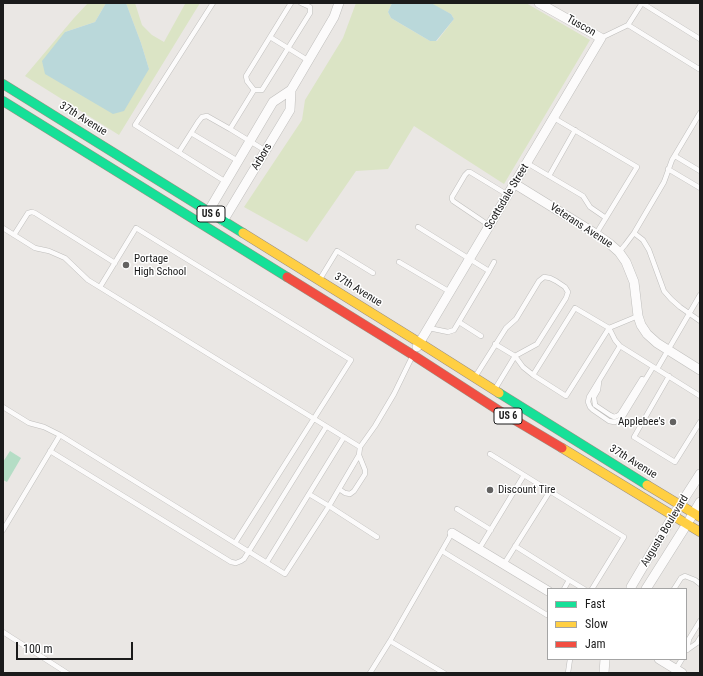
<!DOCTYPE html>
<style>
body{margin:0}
#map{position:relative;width:703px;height:676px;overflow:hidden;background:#eae7e4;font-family:"Roboto Condensed",sans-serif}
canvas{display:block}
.frame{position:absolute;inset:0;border:4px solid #1b1b1b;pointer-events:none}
.legend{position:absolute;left:547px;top:588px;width:140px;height:72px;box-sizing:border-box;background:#fff;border:1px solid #a4a4a4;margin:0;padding:5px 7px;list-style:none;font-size:12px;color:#1b1b1b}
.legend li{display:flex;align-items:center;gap:8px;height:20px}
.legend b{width:20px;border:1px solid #a4a4a4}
.scale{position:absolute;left:16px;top:642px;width:117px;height:18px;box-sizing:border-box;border:2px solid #1b1b1b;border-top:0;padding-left:5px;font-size:12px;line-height:14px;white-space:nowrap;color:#1b1b1b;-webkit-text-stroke:3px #fff;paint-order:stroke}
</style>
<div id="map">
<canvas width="703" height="676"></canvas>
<div class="frame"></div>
<ul class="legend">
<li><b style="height:5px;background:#16e098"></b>Fast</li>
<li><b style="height:5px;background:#ffcf43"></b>Slow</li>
<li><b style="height:5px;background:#f24e42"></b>Jam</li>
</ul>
<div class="scale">100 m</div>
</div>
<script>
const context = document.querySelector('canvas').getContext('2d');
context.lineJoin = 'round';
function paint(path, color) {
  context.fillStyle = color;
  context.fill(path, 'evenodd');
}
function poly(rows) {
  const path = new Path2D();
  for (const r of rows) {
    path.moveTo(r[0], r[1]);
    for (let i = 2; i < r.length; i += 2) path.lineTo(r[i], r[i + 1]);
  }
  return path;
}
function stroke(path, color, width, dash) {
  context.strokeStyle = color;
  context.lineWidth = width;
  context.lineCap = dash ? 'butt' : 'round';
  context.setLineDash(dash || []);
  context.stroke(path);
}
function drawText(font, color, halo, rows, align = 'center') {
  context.font = font + ' "Roboto Condensed",sans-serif';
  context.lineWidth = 3;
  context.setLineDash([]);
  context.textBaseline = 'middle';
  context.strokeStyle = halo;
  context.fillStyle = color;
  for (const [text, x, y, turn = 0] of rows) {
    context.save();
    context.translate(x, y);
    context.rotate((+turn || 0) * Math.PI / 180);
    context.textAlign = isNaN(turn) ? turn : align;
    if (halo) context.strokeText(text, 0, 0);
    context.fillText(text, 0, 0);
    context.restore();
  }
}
paint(poly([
 [88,3,106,3,95,22,65,32,149,69,141,43,126,3,135,3,142,25,152,35,164,42,185,4,184,3,200,3,119,135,25,76,74,18],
 [356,3,392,3,388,12,391,18,430,41,437,41,454,19,451,14,431,4,416,4,412,3,526,3,590,40,504,184,414,126,388,169,356,171,307,242,244,207,302,120,305,100,343,38]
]), '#dbe4c5');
paint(poly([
 [10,451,21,458,7,482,3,480,3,462]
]), '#b4ddc5');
paint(poly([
 [106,3,126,3,141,43,149,69,124,111,113,114,45,74,42,61,65,32,95,22],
 [392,3,412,3,416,4,431,3,451,14,454,19,436,41,430,41,391,18,388,12]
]), '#bad8da');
const lane = poly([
 [213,3,135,125,226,182],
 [642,3,700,39],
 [628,25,699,69,700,68],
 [270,37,291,3],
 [601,38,628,25,642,3],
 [254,90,247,81,246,76,270,37,309,61],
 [554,118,637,167,596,234],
 [191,133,238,161],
 [266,151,230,129,254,90,262,90,310,13,310,7,301,3],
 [179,152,198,122,202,117,207,116,230,129],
 [675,156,700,171],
 [527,163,583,196,590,207,606,218],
 [668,169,700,188],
 [549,176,575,130],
 [490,226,453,201,452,199,452,197,465,175,468,172,470,172,508,195],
 [418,227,489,271,454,330,448,332,429,328],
 [3,228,35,248,49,251,65,258,88,280,360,447,375,426,394,394,412,357],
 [634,233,643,240,649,250,664,291,671,299,680,307,700,321],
 [14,235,28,213,32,212,35,213,115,263],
 [619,252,625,245,634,233,664,182,672,160,700,113],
 [399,262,450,292],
 [489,271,494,262],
 [320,279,337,251,373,273],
 [100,287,136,228,351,360,235,543],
 [638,316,609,328,566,396,533,375,575,308,609,328,615,340,620,346,700,396],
 [459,322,481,336],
 [495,344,515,356,523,367,533,375],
 [620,346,589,397,588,402,590,407,593,410,609,421,614,422,618,421,622,418,653,367],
 [657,369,700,295],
 [669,376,634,437,675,462,700,422],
 [475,377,506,328,516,319,539,281,544,277,550,278,556,281,565,287,568,292,566,298,537,344,515,356,495,389],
 [599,382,598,390,594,397,595,405,610,415,614,417,617,416,620,414,642,379],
 [3,407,29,423,44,427,60,435,285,574,329,506,309,494],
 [360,447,359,455,329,506,377,537],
 [50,451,231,562,236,563,241,561,244,559,326,427],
 [490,454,624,537,592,589],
 [339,489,345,493,350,494,354,491,365,474,365,470,359,455],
 [457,509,491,530],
 [3,530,60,435],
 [515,546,569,580],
 [479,549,524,475],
 [442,551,547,615],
 [267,562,344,437],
 [504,564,550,491],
 [564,589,569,580,584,589],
 [674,589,681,578,685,576,695,580,700,584],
 [3,632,67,673],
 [687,650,689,639,700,621],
 [687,650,697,643,700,638],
 [676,669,682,659],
 [370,673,390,641],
 [444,673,390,641,452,533],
 [568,673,570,659]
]);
const street = poly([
 [515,184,596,234,610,244,619,252,626,262,634,282,638,316,641,325,647,334,657,343,700,370],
 [208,212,273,102,291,90,334,17,339,3],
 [223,221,290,110,291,90],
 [417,347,601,38,539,3],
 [452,533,548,591],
 [631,589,631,587,673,516,700,474],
 [646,589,687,524,700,502],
 [659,659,682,673],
 [604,673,605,659]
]);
const fast = poly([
 [3,84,243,233],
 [3,101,287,277],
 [499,393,647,485]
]);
const slow = poly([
 [243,233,420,343,499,393],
 [562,448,700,532],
 [647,485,700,517]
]);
const jam = poly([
 [287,277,413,355,498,410,562,448]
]);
stroke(lane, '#bfbebc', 5.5);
stroke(street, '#bfbebc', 10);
stroke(fast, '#9d9183', 10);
stroke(slow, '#9d9183', 10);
stroke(jam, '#9d9183', 10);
stroke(lane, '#fcfbfb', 4.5);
stroke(street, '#fcfbfb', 9);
stroke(fast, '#16e098', 9);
stroke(slow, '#ffcf43', 9);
stroke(jam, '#f24e42', 9);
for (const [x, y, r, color] of [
 [126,265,4,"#636261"],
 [673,422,4,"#636261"],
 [490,490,4,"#636261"]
]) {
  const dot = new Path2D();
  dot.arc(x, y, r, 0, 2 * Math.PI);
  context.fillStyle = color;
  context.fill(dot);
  stroke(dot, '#fff', 1.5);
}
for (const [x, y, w] of [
 [211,214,28],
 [508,416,28]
]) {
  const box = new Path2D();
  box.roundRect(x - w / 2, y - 8, w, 16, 3);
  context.fillStyle = '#fff';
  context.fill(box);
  stroke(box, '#1b1b1b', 1);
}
drawText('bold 10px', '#1b1b1b', null, [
 ["US 6",211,214],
 ["US 6",508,416]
]);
drawText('11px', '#1b1b1b', '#fff', [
 ["Tuscon",581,26,29],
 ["37th Avenue",83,119,32],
 ["Arbors",262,157,-59],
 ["Scottsdale Street",507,197,-59],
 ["Veterans Avenue",581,226,33],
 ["37th Avenue",358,290,32],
 ["37th Avenue",633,462,32],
 ["Augusta Boulevard",665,531,-59]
]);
drawText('11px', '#1b1b1b', '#fff', [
 ["Portage",134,259],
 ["High School",134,272],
 ["Applebee's",665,422,"right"],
 ["Discount Tire",498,490]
], 'left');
</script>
